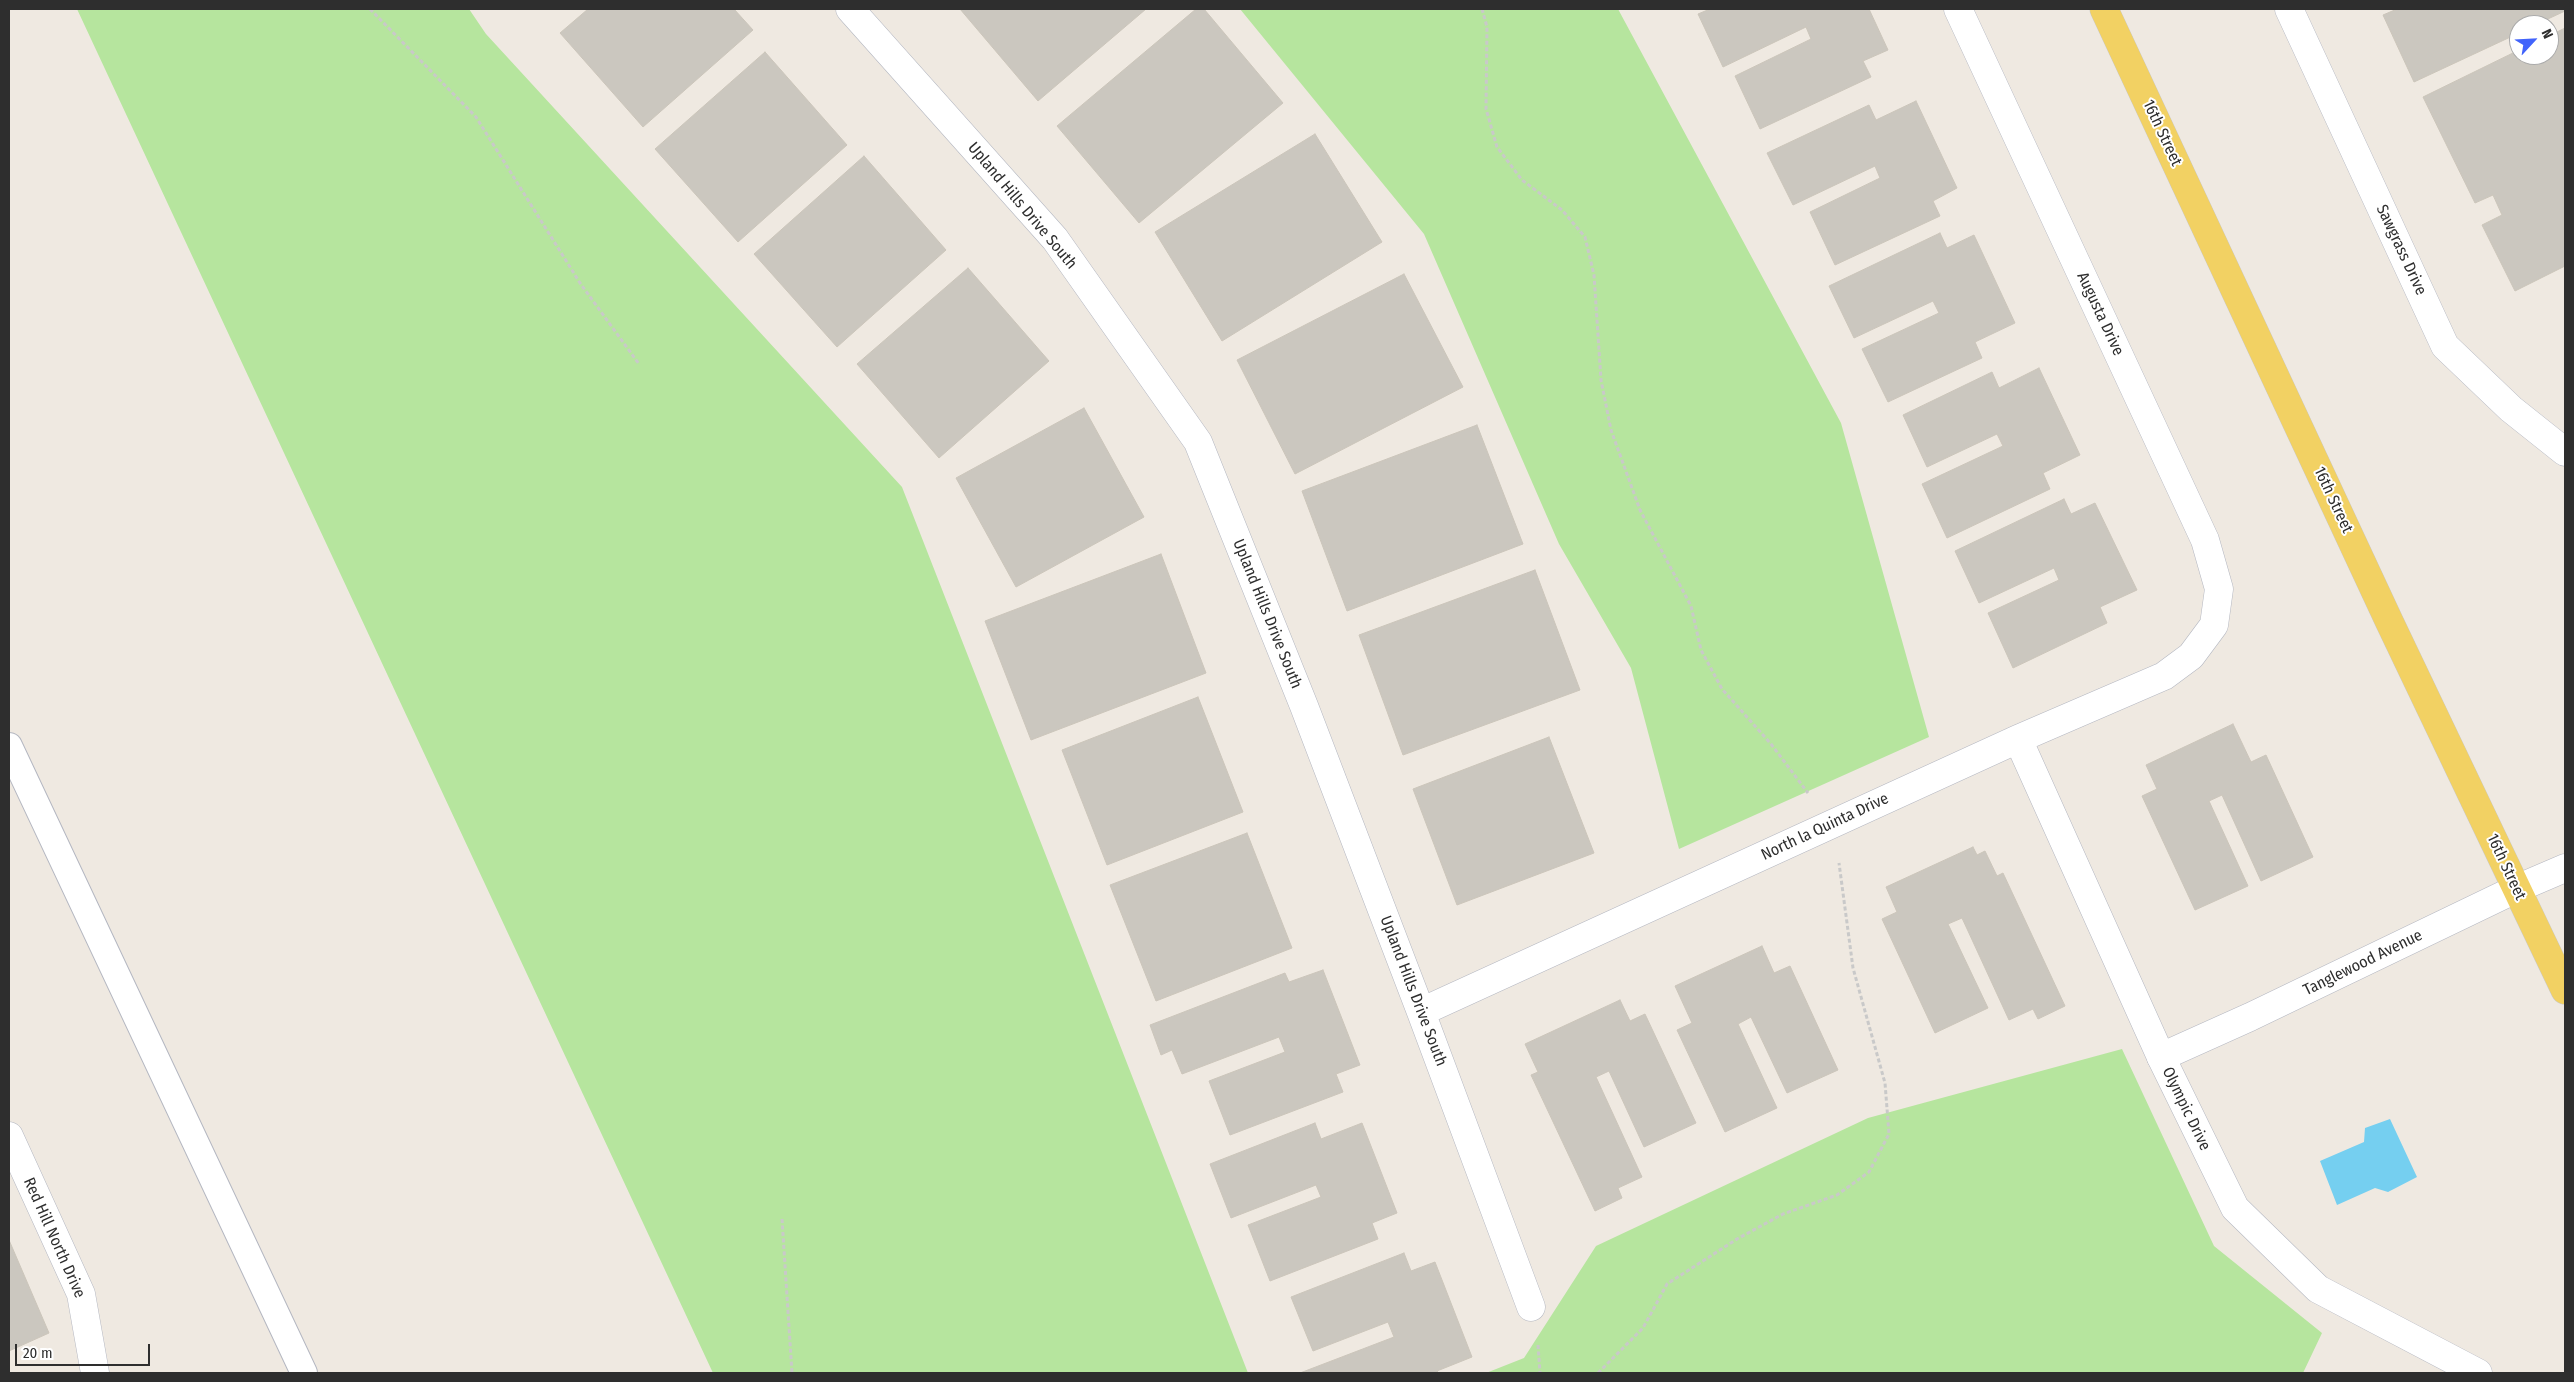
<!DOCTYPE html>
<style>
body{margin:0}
#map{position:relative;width:2574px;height:1382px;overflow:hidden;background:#efe9e1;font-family:"Fira Sans Condensed",sans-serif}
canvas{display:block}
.frame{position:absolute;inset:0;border:10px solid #2e2e2e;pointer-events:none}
.north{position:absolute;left:2509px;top:15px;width:50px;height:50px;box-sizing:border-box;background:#fff;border:1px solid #ababab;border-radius:50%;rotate:65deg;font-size:14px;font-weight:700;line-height:20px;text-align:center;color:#2e2e2e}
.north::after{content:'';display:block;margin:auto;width:18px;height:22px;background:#4264fb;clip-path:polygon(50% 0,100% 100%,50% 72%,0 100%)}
.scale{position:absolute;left:15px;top:1344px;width:135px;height:22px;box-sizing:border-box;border:2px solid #2e2e2e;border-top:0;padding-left:6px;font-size:15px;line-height:18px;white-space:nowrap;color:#2e2e2e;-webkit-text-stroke:4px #fff;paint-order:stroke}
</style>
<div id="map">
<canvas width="2574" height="1382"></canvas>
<div class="frame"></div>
<div class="north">N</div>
<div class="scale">20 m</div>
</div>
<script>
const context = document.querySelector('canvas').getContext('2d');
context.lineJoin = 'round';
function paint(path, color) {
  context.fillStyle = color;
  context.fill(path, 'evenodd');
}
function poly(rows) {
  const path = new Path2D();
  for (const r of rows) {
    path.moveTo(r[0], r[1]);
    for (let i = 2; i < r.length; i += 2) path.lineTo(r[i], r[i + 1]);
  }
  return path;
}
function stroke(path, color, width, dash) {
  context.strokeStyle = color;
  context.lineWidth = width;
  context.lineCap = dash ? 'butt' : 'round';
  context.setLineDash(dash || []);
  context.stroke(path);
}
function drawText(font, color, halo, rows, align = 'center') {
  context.font = font + ' "Fira Sans Condensed",sans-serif';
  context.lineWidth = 4;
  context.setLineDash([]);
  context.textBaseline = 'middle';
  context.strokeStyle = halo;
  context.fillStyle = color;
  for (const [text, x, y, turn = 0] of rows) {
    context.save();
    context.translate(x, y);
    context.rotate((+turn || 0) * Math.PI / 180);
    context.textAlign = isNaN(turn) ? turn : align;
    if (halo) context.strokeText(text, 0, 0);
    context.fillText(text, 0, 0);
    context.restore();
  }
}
paint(poly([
 [77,9,469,9,486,34,902,487,1248,1373,713,1373],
 [1240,9,1618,9,1841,423,1929,737,1679,849,1631,668,1559,544,1424,234],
 [2122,1049,2214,1246,2322,1333,2303,1373,1486,1373,1524,1358,1596,1246,1868,1118]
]), '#b6e59e');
paint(poly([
 [2390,1119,2417,1177,2388,1192,2375,1188,2337,1205,2320,1161,2364,1142,2365,1128]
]), '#75cff0');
const building = poly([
 [588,9,734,9,753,30,643,127,560,33,588,9],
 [960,9,1146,9,1038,101,960,9],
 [1196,9,1204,9,1283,103,1139,223,1057,126,1196,9],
 [1710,9,1869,9,1888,50,1863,61,1871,77,1760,129,1735,76,1811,39,1806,27,1723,67,1698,14,1710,9],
 [2397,9,2565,9,2565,11,2535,25,2519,25,2519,33,2414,82,2383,15,2397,9],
 [2565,28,2565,266,2515,291,2482,225,2502,215,2493,195,2475,203,2423,97,2519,50,2519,55,2549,55,2549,36,2565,28],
 [765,52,847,145,738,242,655,149,765,52],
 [1916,101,1957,188,1933,201,1940,216,1835,265,1810,212,1880,178,1875,166,1793,205,1767,153,1869,105,1876,120,1916,101],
 [1315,134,1382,242,1222,341,1155,232,1315,134],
 [864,156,946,250,837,347,754,254,864,156],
 [1940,233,1947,248,1974,235,2015,323,1975,342,1982,358,1888,402,1862,349,1939,313,1933,301,1854,338,1829,286,1940,233],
 [968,268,1049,361,939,458,857,364,968,268],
 [1404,274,1463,387,1295,474,1237,360,1404,274],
 [2039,368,2080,455,2043,473,2050,489,1947,538,1922,484,2003,446,1997,434,1927,467,1903,415,1992,372,1999,388,2039,368],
 [1084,408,1144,517,1016,587,956,478,1084,408],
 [1477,425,1523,544,1347,611,1302,491,1477,425],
 [2064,499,2071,514,2095,503,2137,590,2100,607,2107,623,2013,668,1988,613,2059,580,2054,568,1979,603,1955,551,2064,499],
 [1161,554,1206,673,1031,740,985,621,1161,554],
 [1535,570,1580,690,1403,755,1359,635,1535,570],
 [1198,697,1243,812,1107,865,1062,750,1198,697],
 [2233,724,2251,762,2266,755,2313,857,2261,881,2222,795,2209,801,2248,886,2195,910,2142,796,2157,789,2146,765,2233,724],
 [1549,737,1594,853,1457,905,1413,789,1549,737],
 [1247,833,1292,948,1156,1001,1110,885,1247,833],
 [1973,847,1977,855,1985,851,1997,876,2003,873,2065,1006,2038,1019,2033,1009,2009,1020,1962,918,1948,924,1988,1008,1935,1033,1882,919,1897,912,1886,887,1973,847],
 [1762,946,1774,973,1790,966,1838,1070,1787,1093,1751,1017,1738,1024,1777,1108,1725,1132,1677,1030,1692,1023,1675,986,1762,946],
 [1323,970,1360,1065,1336,1074,1343,1092,1230,1135,1209,1081,1285,1052,1279,1037,1182,1074,1172,1050,1161,1055,1150,1025,1285,973,1289,982,1323,970],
 [1620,1000,1630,1021,1645,1014,1696,1123,1644,1147,1609,1071,1596,1077,1642,1177,1618,1188,1622,1198,1595,1211,1531,1075,1538,1072,1525,1044,1620,1000],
 [1315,1123,1321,1139,1362,1123,1397,1213,1372,1223,1378,1239,1270,1281,1248,1225,1321,1197,1316,1185,1231,1218,1210,1164,1315,1123],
 [9,1240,49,1333,9,1351,9,1240],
 [1404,1253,1411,1271,1435,1262,1472,1357,1437,1371,1439,1373,1300,1373,1394,1337,1388,1322,1313,1351,1291,1297,1404,1253]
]);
paint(building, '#cbc7bf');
stroke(building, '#cbc5ba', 1);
const lane = poly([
 [9,746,304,1373]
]);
const street = poly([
 [850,9,1055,239,1198,442,1304,706,1421,1012,1531,1307],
 [2289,9,2445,346,2511,409,2565,452],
 [2018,739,2161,1057,2235,1208,2318,1289,2478,1373],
 [1421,1012,2018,739,2164,676,2191,656,2214,625,2219,589,2205,540,1958,9],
 [9,1136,81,1294,95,1373]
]);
const secondary = poly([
 [2161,1057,2250,1017,2516,889,2565,868]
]);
const primary = poly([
 [2104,9,2389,621,2565,990]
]);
stroke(lane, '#b4b7c1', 28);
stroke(street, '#b4b7c1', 29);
stroke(secondary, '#b4b7c1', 29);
stroke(primary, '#c9c9c9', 29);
stroke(poly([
 [370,9,476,117,580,283,639,364],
 [1482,9,1487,27,1486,109,1497,147,1522,180,1562,210,1585,237,1594,275,1601,380,1611,430,1640,510,1691,606,1701,650,1722,689,1771,744,1808,793],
 [782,1219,792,1373],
 [1538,1345,1540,1373],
 [1598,1373,1643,1328,1667,1284,1737,1239,1783,1214,1837,1195,1869,1172,1889,1134,1885,1083,1853,968,1839,863]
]), '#c9c9c9', 3, [4, 2.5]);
stroke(lane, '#fff', 26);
stroke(street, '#fff', 28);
stroke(secondary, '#fff', 28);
stroke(primary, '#f2d163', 28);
drawText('16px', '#2e2e2e', '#fff', [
 ["16th Street",2162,133,65],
 ["Upland Hills Drive South",1022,206,50],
 ["Sawgrass Drive",2401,250,65],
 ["Augusta Drive",2100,314,65],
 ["16th Street",2333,500,65],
 ["Upland Hills Drive South",1267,614,68],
 ["North la Quinta Drive",1825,827,-25],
 ["16th Street",2506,867,65],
 ["Tanglewood Avenue",2363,963,-26],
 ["Upland Hills Drive South",1413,991,69],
 ["Olympic Drive",2186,1109,64],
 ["Red Hill North Drive",54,1238,66]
]);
</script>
